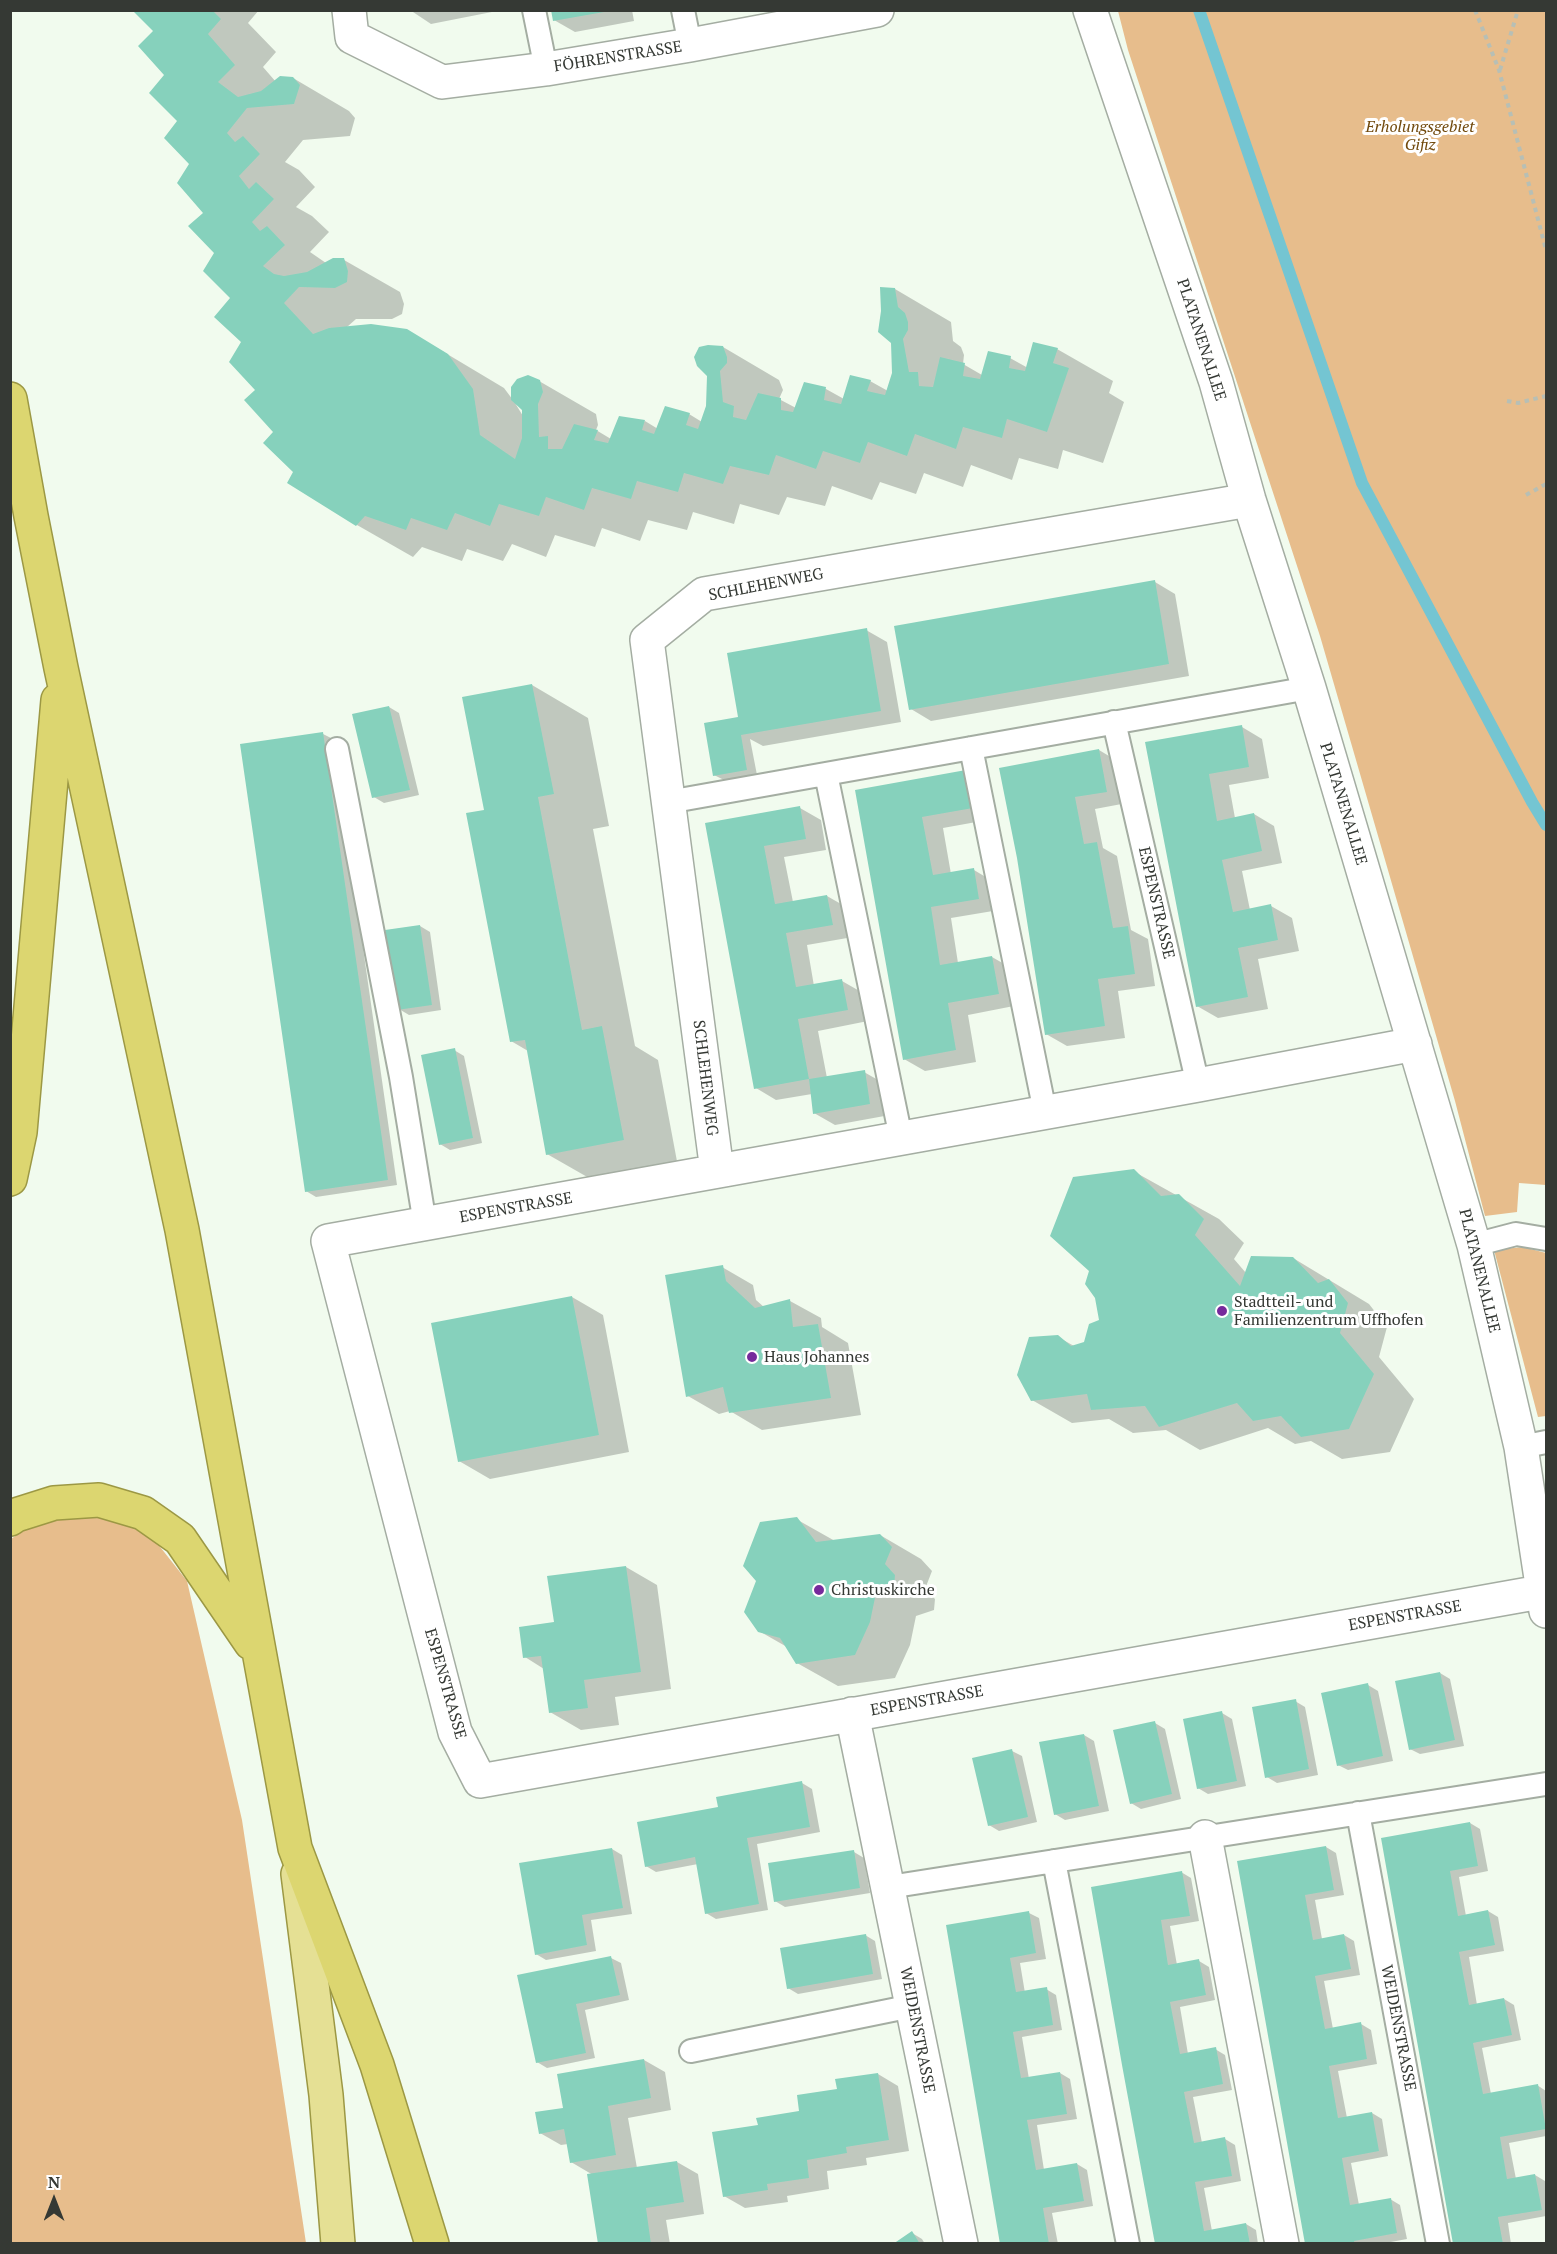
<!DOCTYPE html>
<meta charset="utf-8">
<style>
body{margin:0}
#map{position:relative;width:1557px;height:2254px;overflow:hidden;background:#f1fbee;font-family:"PT Serif",serif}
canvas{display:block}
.frame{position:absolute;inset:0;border:12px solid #353934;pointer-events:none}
.north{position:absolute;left:24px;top:2170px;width:60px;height:60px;-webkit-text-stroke:4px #fff;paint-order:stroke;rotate:0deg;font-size:16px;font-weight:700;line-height:24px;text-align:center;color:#353934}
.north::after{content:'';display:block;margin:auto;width:21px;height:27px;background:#353934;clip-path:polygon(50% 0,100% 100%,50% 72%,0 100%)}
</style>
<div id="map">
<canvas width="1557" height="2254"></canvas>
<div class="frame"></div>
<div class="north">N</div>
</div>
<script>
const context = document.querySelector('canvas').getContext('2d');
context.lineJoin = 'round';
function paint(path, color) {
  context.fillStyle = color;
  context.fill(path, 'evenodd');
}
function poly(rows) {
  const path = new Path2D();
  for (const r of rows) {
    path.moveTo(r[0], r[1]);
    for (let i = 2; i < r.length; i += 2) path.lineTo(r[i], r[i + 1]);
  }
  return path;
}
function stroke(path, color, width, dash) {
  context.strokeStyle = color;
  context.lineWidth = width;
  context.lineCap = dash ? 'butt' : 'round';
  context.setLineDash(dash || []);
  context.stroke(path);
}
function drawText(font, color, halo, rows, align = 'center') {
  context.font = font + ' "PT Serif",serif';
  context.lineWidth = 6;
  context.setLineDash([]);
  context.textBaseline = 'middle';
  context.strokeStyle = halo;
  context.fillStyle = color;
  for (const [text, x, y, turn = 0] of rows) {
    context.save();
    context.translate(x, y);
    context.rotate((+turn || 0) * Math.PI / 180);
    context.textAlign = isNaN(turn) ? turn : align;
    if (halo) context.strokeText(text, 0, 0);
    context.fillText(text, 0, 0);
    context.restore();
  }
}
paint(poly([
 [1118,11,1546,11,1546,1185,1519,1183,1517,1212,1485,1216,1455,1101,1320,636,1128,50],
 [1523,1247,1546,1253,1546,1416,1538,1417,1494,1250],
 [91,1513,146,1529,187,1581,242,1820,306,2243,11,2244,11,1539,34,1523]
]), '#e7bd8c');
paint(poly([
 [135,10,259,10,248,23,276,52,263,67,276,82,293,78,349,111,355,118,350,136,303,140,285,162,299,170,315,187,296,207,312,216,329,232,310,252,326,263,344,260,400,292,404,304,402,314,392,319,356,319,347,327,407,330,504,388,513,400,539,381,596,414,598,425,596,430,611,439,645,421,658,429,689,414,702,422,723,347,779,380,783,390,779,399,796,408,805,384,826,389,844,399,870,381,888,391,894,374,895,289,951,322,953,341,961,347,964,355,963,364,982,375,1010,358,1028,368,1057,349,1113,381,1109,393,1124,402,1103,463,1063,450,1058,469,1019,458,1012,480,971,465,963,487,924,473,916,494,880,482,872,500,832,486,825,506,787,497,779,515,740,504,734,524,693,512,687,530,648,520,640,541,602,528,595,547,555,535,546,557,512,544,503,561,467,549,462,561,422,547,413,557,357,525,295,472,257,390,232,298,216,253,155,31],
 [515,403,523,409,523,416],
 [410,10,497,10,497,11,431,24],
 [552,10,632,10,634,21,575,32,554,20],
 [1155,582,1175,594,1189,676,931,721,911,709],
 [866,630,887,642,901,722,763,746,750,739,757,775,724,780,714,775,740,718],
 [532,685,588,718,609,826,593,829,635,1046,658,1060,679,1172,603,1186,547,1154,528,1051,511,1041,486,811],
 [389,707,399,713,419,795,384,803,374,797],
 [1242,727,1262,739,1269,778,1229,785,1235,818,1254,814,1274,826,1282,863,1242,871,1250,910,1271,906,1292,918,1299,951,1258,959,1268,1009,1218,1018,1197,1006,1147,743],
 [323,734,333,739,397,1185,316,1197,306,1191],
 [1099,750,1119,762,1127,803,1095,809,1103,848,1117,856,1131,930,1148,939,1155,986,1118,991,1125,1038,1067,1046,1046,1034,1018,857],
 [965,771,993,819,943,828,951,874,974,870,994,882,999,910,951,918,958,963,992,957,1013,969,1019,1005,968,1015,976,1062,925,1071,904,1059,856,791],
 [800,808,821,820,826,850,784,857,793,902,827,896,848,908,853,937,807,945,814,986,842,981,863,993,868,1021,818,1031,827,1078,864,1072,885,1084,890,1115,835,1125,814,1113,812,1094,776,1100,756,1088,707,824],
 [420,926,430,932,441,1010,409,1015,399,1009],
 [454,1050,464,1056,482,1143,450,1150,440,1144],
 [1133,1171,1219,1219,1244,1243,1234,1259,1246,1273,1293,1258,1369,1304,1387,1327,1379,1357,1414,1399,1390,1452,1342,1459,1311,1441,1295,1444,1268,1428,1200,1450,1166,1430,1133,1433,1109,1419,1072,1423,1032,1400,1058,1337,1074,1346,1085,1343,1101,1320],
 [722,1267,753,1285,756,1300,764,1307,790,1301,821,1318,822,1327,848,1343,861,1415,762,1430,730,1411,719,1414,688,1396],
 [572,1297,603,1315,629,1452,490,1479,459,1461],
 [796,1519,835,1541,880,1535,921,1559,932,1571,925,1589,935,1599,934,1610,916,1616,910,1645,895,1678,838,1686,797,1663,787,1647,759,1631],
 [626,1567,657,1585,671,1689,615,1697,619,1725,581,1730,550,1712,544,1669,525,1657,556,1623],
 [1440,1673,1450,1679,1464,1746,1420,1754,1410,1749],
 [1368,1685,1378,1691,1393,1761,1348,1770,1338,1765],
 [1295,1701,1305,1707,1318,1775,1277,1783,1267,1777],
 [1222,1713,1232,1719,1246,1786,1208,1794,1198,1788],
 [1155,1723,1165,1729,1181,1799,1141,1809,1131,1803],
 [1084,1735,1094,1741,1109,1811,1065,1820,1055,1814],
 [1012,1751,1022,1756,1037,1822,999,1831,989,1825],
 [802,1783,812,1789,820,1832,757,1844,768,1910,716,1919,706,1913,698,1864,656,1872,646,1866,719,1808],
 [1470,1823,1480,1829,1488,1871,1459,1877,1466,1916,1488,1911,1498,1917,1504,1951,1469,1957,1477,2005,1504,1999,1514,2005,1521,2040,1482,2048,1491,2094,1537,2085,1546,2091,1546,2136,1509,2143,1516,2179,1535,2175,1545,2181,1546,2216,1508,2223,1511,2244,1456,2244,1382,1839],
 [1326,1847,1336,1853,1344,1895,1315,1900,1322,1939,1344,1935,1354,1941,1360,1975,1324,1981,1333,2029,1361,2024,1371,2030,1377,2064,1338,2071,1347,2118,1372,2113,1382,2119,1388,2156,1351,2163,1359,2205,1390,2199,1400,2205,1407,2239,1380,2244,1306,2244,1238,1863],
 [612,1849,622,1855,632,1914,591,1920,596,1951,546,1960,536,1954],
 [854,1852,864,1858,870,1893,785,1907,775,1901],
 [1181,1872,1191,1878,1199,1921,1170,1926,1177,1965,1199,1961,1209,1967,1215,2000,1180,2007,1188,2054,1215,2049,1225,2055,1232,2090,1193,2097,1202,2143,1225,2139,1235,2145,1241,2181,1204,2188,1212,2231,1246,2224,1256,2230,1258,2244,1157,2244,1093,1888],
 [1029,1913,1039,1918,1046,1959,1020,1963,1025,1993,1046,1989,1056,1995,1062,2030,1022,2037,1029,2079,1060,2073,1070,2079,1077,2119,1037,2125,1044,2170,1077,2164,1087,2170,1093,2206,1052,2213,1058,2244,1002,2244,947,1926],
 [865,1935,875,1941,882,1979,798,1994,788,1988],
 [611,1958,621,1963,629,2000,585,2010,595,2058,547,2068,537,2062,519,1976],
 [644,2060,665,2072,671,2110,628,2118,637,2168,677,2162,698,2174,704,2214,666,2220,670,2244,600,2244,593,2175,571,2162,568,2144,561,2145,540,2133,565,2109],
 [878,2074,898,2086,909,2151,866,2158,867,2165,827,2171,829,2189,787,2196,788,2202,745,2208,724,2196,760,2127,800,2112,838,2090],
 [912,2233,922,2239,925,2244,896,2244]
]), '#0003');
stroke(poly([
 [1199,10,1362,483,1532,802,1546,825]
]), '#74c5d2', 12);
paint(poly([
 [132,10,212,10,221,19,208,34,235,65,218,82,238,97,261,91,280,76,293,77,300,85,294,104,247,108,227,133,235,142,243,136,260,154,239,176,249,189,256,182,274,199,252,222,260,231,267,226,285,245,263,266,274,274,284,276,307,272,333,258,344,258,348,271,347,282,335,288,299,287,284,303,313,334,329,328,371,324,407,329,448,354,473,389,480,435,515,459,522,438,522,410,511,400,511,387,517,379,528,375,540,380,543,392,538,404,539,437,548,436,548,449,562,449,574,424,598,430,594,440,608,443,619,416,645,420,642,430,654,434,665,406,690,413,686,425,698,429,706,406,707,376,697,366,694,357,699,347,708,345,723,346,727,357,727,363,720,371,723,402,734,406,733,417,746,420,758,393,781,398,781,410,793,412,804,382,826,387,824,400,841,404,850,375,871,380,867,391,885,395,892,373,891,343,878,332,881,311,880,287,895,288,898,307,905,313,908,322,908,330,903,339,909,372,918,372,919,386,933,387,940,357,965,363,963,376,980,379,988,351,1011,356,1009,368,1025,371,1033,342,1058,348,1053,363,1069,368,1047,432,1007,419,1002,438,963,427,956,449,915,434,907,456,868,442,860,463,823,451,816,469,776,455,769,475,730,466,723,484,684,473,678,492,637,481,631,499,592,488,584,510,546,497,539,516,499,504,490,526,455,513,447,530,411,518,406,530,365,516,356,526,287,483,293,472,263,443,273,432,244,400,255,390,229,362,241,342,214,317,230,298,203,271,214,253,188,226,203,213,177,183,189,164,164,138,177,121,149,93,164,75,138,46,153,31],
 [551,10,604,10,604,12,553,21],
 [1155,580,1169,664,909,710,894,626],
 [867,628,881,711,741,735,747,770,713,776,704,723,738,717,727,653],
 [532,684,554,794,538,797,582,1030,602,1026,624,1140,546,1155,525,1040,510,1042,466,813,484,810,462,697],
 [389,706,410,790,372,798,352,714],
 [1242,725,1249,767,1209,774,1217,821,1254,813,1262,851,1222,860,1233,912,1271,904,1278,940,1238,948,1248,997,1196,1007,1145,742],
 [323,732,388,1180,305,1192,240,744],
 [1099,749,1107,792,1075,797,1084,844,1097,842,1113,928,1128,926,1135,974,1098,979,1105,1026,1045,1035,1017,858,999,768],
 [966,770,973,808,922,817,933,875,974,868,979,899,931,907,940,965,992,956,999,994,948,1003,956,1050,903,1060,855,790],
 [800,806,806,839,764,846,775,904,827,895,833,925,786,933,796,987,842,979,848,1010,798,1019,809,1079,865,1070,870,1104,813,1114,809,1079,754,1089,705,823],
 [420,925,432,1005,397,1010,385,930],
 [455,1048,473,1138,439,1145,421,1055],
 [1134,1169,1161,1196,1179,1194,1204,1219,1195,1235,1240,1286,1251,1256,1293,1257,1318,1283,1329,1279,1348,1303,1340,1333,1374,1374,1349,1429,1301,1437,1281,1416,1253,1421,1237,1403,1159,1427,1145,1406,1091,1410,1087,1394,1031,1401,1017,1375,1029,1337,1058,1335,1071,1346,1084,1342,1089,1324,1099,1320,1095,1298,1085,1284,1089,1271,1050,1236,1073,1177],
 [723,1265,726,1281,755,1308,790,1299,793,1327,818,1324,831,1398,729,1413,723,1387,686,1397,665,1275],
 [572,1296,599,1435,458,1462,431,1323],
 [797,1517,816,1542,880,1534,892,1547,885,1564,895,1575,894,1588,876,1593,870,1622,855,1655,796,1664,780,1638,758,1632,744,1612,756,1581,743,1566,760,1522],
 [626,1566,641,1672,584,1680,588,1708,549,1713,541,1656,523,1658,519,1627,554,1622,547,1576],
 [1440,1672,1455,1740,1409,1750,1395,1681],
 [1368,1683,1383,1756,1337,1766,1321,1693],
 [1296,1699,1309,1769,1265,1778,1252,1707],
 [1222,1711,1237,1781,1197,1789,1183,1719],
 [1155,1721,1172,1794,1130,1804,1113,1730],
 [1084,1734,1099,1806,1054,1815,1039,1742],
 [1012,1749,1028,1817,988,1826,972,1758],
 [802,1781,810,1827,747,1838,759,1904,705,1914,695,1857,645,1867,637,1822,718,1807,716,1797],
 [1470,1822,1478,1866,1450,1871,1458,1916,1488,1910,1495,1945,1459,1952,1469,2005,1504,1998,1512,2035,1473,2043,1483,2094,1538,2084,1546,2129,1500,2137,1507,2179,1535,2174,1542,2210,1498,2217,1503,2244,1453,2244,1381,1838],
 [1326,1846,1334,1890,1305,1895,1313,1940,1344,1934,1351,1969,1315,1976,1325,2029,1361,2022,1367,2059,1329,2066,1338,2118,1372,2112,1379,2151,1342,2158,1350,2205,1391,2198,1397,2233,1354,2241,1355,2244,1305,2244,1237,1861],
 [612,1848,623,1908,582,1915,587,1945,535,1955,519,1863],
 [854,1850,860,1888,774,1902,768,1863],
 [1182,1871,1190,1916,1161,1920,1168,1965,1199,1959,1206,1995,1170,2002,1180,2054,1216,2047,1223,2084,1184,2092,1194,2143,1225,2137,1232,2176,1195,2182,1204,2231,1246,2223,1250,2244,1155,2244,1122,2065,1091,1887],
 [1029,1911,1036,1953,1010,1958,1016,1992,1047,1987,1053,2025,1013,2032,1021,2078,1060,2072,1067,2114,1027,2120,1036,2170,1077,2163,1084,2201,1043,2208,1049,2244,1000,2244,946,1925],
 [866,1934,873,1974,787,1989,780,1948],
 [611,1956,620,1995,576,2004,586,2053,536,2063,517,1975],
 [644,2059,651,2098,608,2106,616,2155,570,2163,564,2129,539,2134,535,2112,563,2108,557,2074],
 [878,2073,889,2140,846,2147,847,2153,807,2160,809,2178,767,2184,768,2190,723,2197,712,2132,758,2125,756,2118,799,2111,797,2095,837,2089,835,2079],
 [677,2161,684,2202,646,2208,651,2244,598,2244,587,2174],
 [912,2231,920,2244,893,2244]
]), '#86d1bc');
const service = poly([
 [534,10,546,69],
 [683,10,690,45],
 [1114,722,1198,1085],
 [971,748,1045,1112],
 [337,749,401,1077,425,1224],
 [826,774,901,1138],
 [668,802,1309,688],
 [1474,1245,1516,1234,1546,1239],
 [1521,1447,1546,1442],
 [1358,1813,1438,2244],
 [1054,1861,1128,2244],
 [889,1887,1546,1784],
 [691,2051,912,2006]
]);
const minor = poly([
 [349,10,352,37,442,82,546,69,690,45,877,10],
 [1090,10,1216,382,1249,500,1309,688,1474,1245,1521,1447,1546,1611],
 [1415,1044,1198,1085,328,1241,455,1732,480,1781,1546,1591],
 [717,1171,647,640,704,594,1249,500],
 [852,1714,961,2244],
 [1205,1837,1282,2244]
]);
const primary = poly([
 [298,1874,326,2095,338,2244]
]);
const trunk = poly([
 [10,399,31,516,61,668,182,1230,295,1848,377,2065,432,2244],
 [10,1179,20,1132,58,700],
 [10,1519,16,1515,54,1503,99,1500,143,1513,180,1539,251,1643]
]);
stroke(service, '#a4ada2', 26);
stroke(minor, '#a4ada2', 36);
stroke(primary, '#9c9844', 36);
stroke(trunk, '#9c9844', 36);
stroke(poly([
 [1475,10,1499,70,1546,250],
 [1500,70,1518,10],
 [1507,401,1518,403,1546,396],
 [1526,495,1546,484]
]), '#b7bfb5', 4, [4.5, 4.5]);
stroke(service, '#fff', 22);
stroke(minor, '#fff', 33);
stroke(primary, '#e5e094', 33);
stroke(trunk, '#dcd670', 33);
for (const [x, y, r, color] of [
 [1222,1311,6,"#762a9c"],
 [752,1357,6,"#762a9c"],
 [819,1590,6,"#762a9c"]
]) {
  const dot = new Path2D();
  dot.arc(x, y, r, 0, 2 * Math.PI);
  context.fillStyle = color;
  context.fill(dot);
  stroke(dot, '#fff', 2);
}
drawText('16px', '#353934', '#fff', [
 ["FÖHRENSTRASSE",618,57,-9],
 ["PLATANENALLEE",1201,340,72],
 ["SCHLEHENWEG",766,585,-11],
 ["PLATANENALLEE",1343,804,73],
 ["ESPENSTRASSE",1156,903,77],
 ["SCHLEHENWEG",705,1078,83],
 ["ESPENSTRASSE",516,1208,-10],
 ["PLATANENALLEE",1479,1271,76],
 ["ESPENSTRASSE",1405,1616,-10],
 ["ESPENSTRASSE",445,1684,74],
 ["ESPENSTRASSE",927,1701,-10],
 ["WEIDENSTRASSE",1398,2028,79],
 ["WEIDENSTRASSE",917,2030,79]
]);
drawText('italic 16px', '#71490c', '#fff', [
 ["Erholungsgebiet",1420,127],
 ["Gifiz",1420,145]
]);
drawText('16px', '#353934', '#fff', [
 ["Stadtteil- und",1234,1302],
 ["Familienzentrum Uffhofen",1234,1320],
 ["Haus Johannes",764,1357],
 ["Christuskirche",831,1590]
], 'left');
</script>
